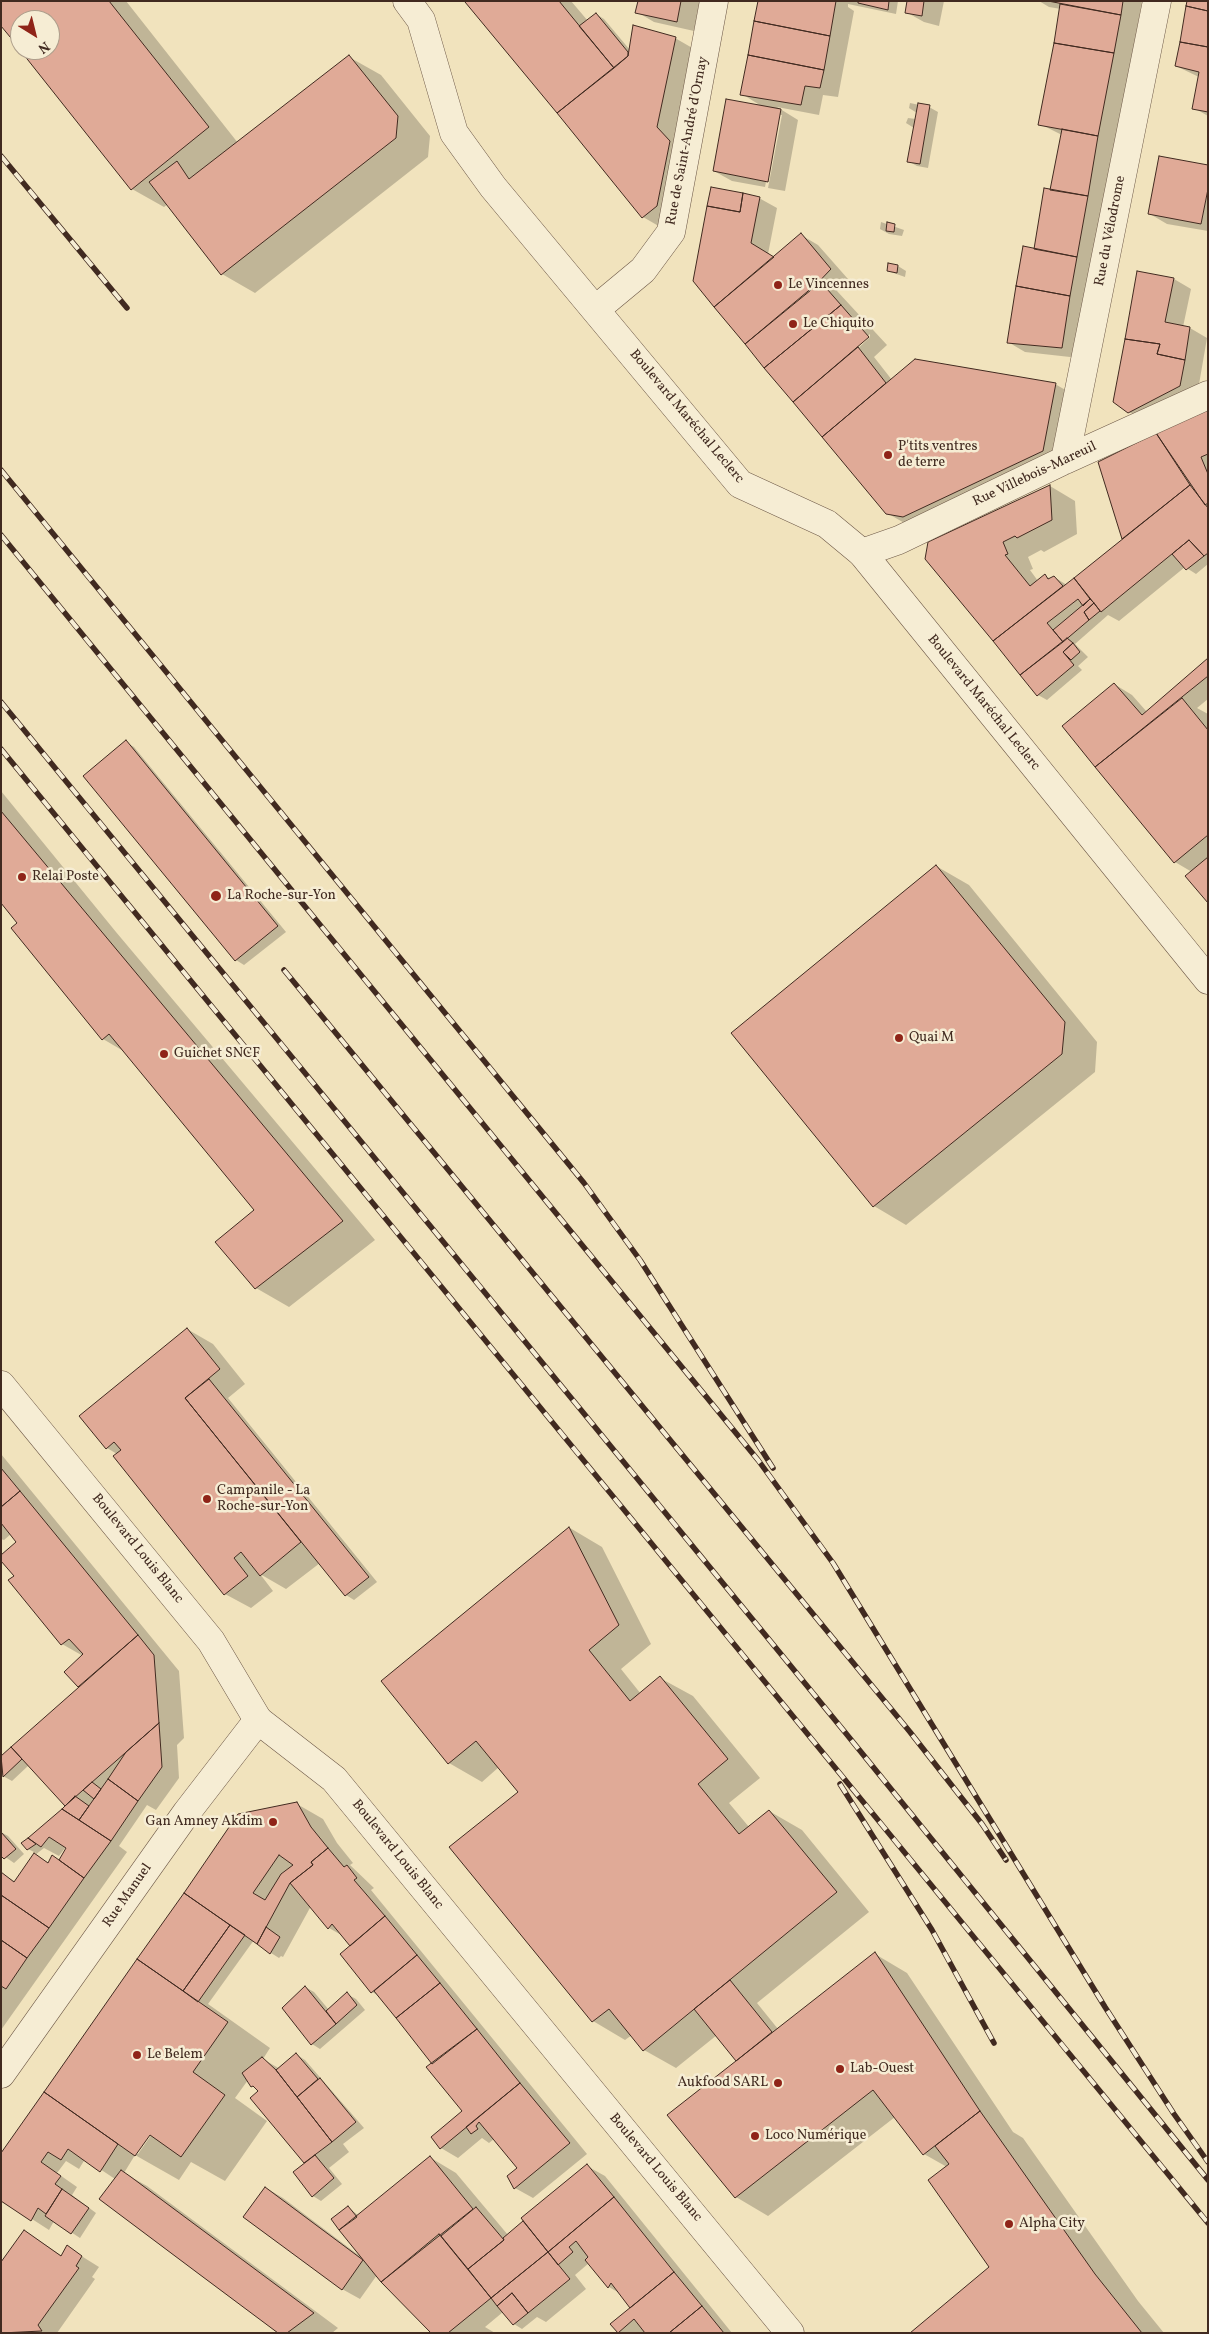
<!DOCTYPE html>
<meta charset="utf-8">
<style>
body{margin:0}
#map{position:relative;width:1209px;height:2334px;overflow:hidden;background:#f1e3bd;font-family:Vollkorn,serif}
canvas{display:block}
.frame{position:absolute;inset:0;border:2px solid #412a20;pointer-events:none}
.north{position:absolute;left:10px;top:10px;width:50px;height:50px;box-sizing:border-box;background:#f6edd4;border:1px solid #ae9f8c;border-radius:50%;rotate:144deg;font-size:14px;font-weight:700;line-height:20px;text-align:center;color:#412a20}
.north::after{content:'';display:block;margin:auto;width:18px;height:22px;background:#8f2418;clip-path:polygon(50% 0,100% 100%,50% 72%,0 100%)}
</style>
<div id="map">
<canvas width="1209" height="2334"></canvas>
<div class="frame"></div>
<div class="north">N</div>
</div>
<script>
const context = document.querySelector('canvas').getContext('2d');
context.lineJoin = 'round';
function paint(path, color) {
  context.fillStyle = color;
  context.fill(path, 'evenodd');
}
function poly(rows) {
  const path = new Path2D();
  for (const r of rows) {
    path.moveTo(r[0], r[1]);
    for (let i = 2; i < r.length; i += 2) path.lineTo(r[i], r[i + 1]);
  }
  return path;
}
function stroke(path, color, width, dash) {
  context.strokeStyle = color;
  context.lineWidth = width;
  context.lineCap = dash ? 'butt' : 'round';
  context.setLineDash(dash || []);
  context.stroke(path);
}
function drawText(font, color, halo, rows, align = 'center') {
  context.font = font + ' Vollkorn,serif';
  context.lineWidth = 5;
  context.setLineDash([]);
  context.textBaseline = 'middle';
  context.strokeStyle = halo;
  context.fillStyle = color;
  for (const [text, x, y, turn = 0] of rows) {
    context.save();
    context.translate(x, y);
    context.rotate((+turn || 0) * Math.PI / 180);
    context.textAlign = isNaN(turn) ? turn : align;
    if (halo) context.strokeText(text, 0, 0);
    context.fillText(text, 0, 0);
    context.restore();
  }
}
paint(poly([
 [1,1,126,1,238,143,349,57,381,75,430,136,428,157,255,293,222,274,168,204,164,207,132,189,22,50,50,50,50,20,20,20,20,47],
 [469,1,571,1,588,21,596,14,604,19,630,50,675,38,701,53,669,232,643,217],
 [639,1,700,1,694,31,654,22,637,12],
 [759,1,898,1,896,14,848,4,848,7,854,11,838,97,823,95,819,115,777,107,798,120,785,191,768,188,782,115,779,115,765,187,732,181,714,171,763,107,742,94],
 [908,1,944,1,939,26,924,22,906,12],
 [1039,1,1142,1,1079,358,1025,352,1008,342,1051,191,1062,135,1040,124,1061,9,1049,7],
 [1208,1,1208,116,1194,108,1199,77,1176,66],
 [910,103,929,107,938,112,928,168,917,166,908,161,914,128,906,123,908,118,916,119,917,113,909,108],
 [1208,166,1208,231,1167,224,1150,214],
 [759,198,777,208,768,254,775,258,801,235,818,245,848,279,837,291,887,345,874,357,892,380,1055,384,1088,403,1076,469,920,532,887,513,695,280],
 [870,334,870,337,854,352,852,350],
 [881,222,904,230,902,236,889,234,880,229],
 [889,264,898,266,906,271,905,277,888,271],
 [1138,273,1174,279,1191,289,1183,327,1190,328,1207,338,1197,396,1147,422,1129,412],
 [1208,412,1208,564,1196,574,1185,567,1119,621,1108,615,1075,644,1088,657,1078,666,1082,670,1047,700,1038,695,926,558,1050,486,1075,501,1077,534,1044,552,1041,550,1028,557,1033,569,1030,570,1038,581,1045,576,1051,579,1054,577,1067,585,1124,539,1100,462],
 [1208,659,1208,699,1197,708,1208,714,1208,901,1192,872,1175,862,1064,726,1114,684,1132,695,1147,712],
 [126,742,134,747,286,932,244,965,236,960],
 [1,791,116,932,375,1240,289,1307,256,1288,216,1242,255,1210,125,1052,103,1039,1,901],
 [936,866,969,885,1097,1042,1095,1072,906,1225,874,1206],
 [187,1329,213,1344,245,1384,228,1398,377,1582,354,1600,346,1595,320,1563,286,1589,260,1574,273,1591,251,1608,225,1594,117,1454,107,1448],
 [1,1454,179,1671,184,1738,177,1745,179,1778,156,1810,147,1805,119,1846,127,1852,1,2030,1,1873,16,1882,36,1853,28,1849,29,1839,67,1805,29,1765,12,1781,3,1776,1,1774,1,1757,80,1688,65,1672,83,1656,62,1644,10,1581,15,1576,18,1542,11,1534,4,1540,1,1539],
 [68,1844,70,1846,59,1861,49,1863,35,1855,44,1848,59,1856],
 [570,1528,602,1547,651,1644,621,1669,641,1694,660,1678,693,1696,760,1778,729,1803,749,1827,769,1811,802,1830,869,1912,757,2003,778,2029,875,1954,907,1973,1013,2132,1023,2138,1138,2301,1164,2333,912,2333,991,2268,947,2167,924,2154,895,2117,768,2216,736,2197,738,2061,717,2035,676,2068,644,2050,632,2035,625,2040,593,2021,519,1792,499,1767,482,1782,449,1763],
 [297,1804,323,1819,337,1843,353,1863,350,1865,374,1888,371,1890,587,2154,533,2198,515,2188,519,2168,494,2139,489,2143,482,2138,458,2158,441,2148,463,2111,434,2064,380,1996,372,1992,351,1946,343,1936,329,1928,311,1906,283,1957,281,1956,279,1958,271,1953,254,1940,208,2004,270,2048,263,2059,280,2069,297,2055,305,2060,364,2128,343,2144,349,2152,329,2168,342,2184,321,2201,313,2196,306,2164,252,2098,259,2092,248,2080,235,2098,267,2121,225,2181,191,2162,179,2180,135,2155,124,2173,147,2186,338,2328,332,2333,281,2333,115,2179,85,2159,79,2169,66,2161,57,2173,77,2187,72,2195,96,2213,80,2238,54,2221,49,2230,1,2199],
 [152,2129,154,2131,138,2154,135,2154],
 [1,1832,8,1836,24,1854,14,1863,1,1854],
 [305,1987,314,1992,329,2010,347,1994,356,1999,365,2010,320,2049,312,2044],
 [431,2158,456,2173,508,2235,587,2166,605,2176,732,2333,620,2333,619,2332,632,2308,621,2294,609,2287,589,2263,575,2275,586,2289,546,2322,537,2317,522,2329,514,2324,503,2312,485,2327,495,2333,433,2333,377,2275,360,2299,342,2289,266,2188,283,2198,361,2257,348,2207,359,2216],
 [25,2231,62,2256,67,2247,99,2267,92,2277,95,2279,57,2333,1,2333]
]), '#0003');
const building = poly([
 [1,1,109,1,209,127,131,190,20,50,50,50,50,20,20,20,20,49,1,26,1,1],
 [467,1,559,1,614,68,557,113,465,2,467,1],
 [638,1,681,1,677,22,635,13,638,1],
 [758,1,836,1,830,36,754,21,758,1],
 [858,1,889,1,888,10,858,3,858,1],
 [907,1,924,1,922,16,905,13,907,1],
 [1048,1,1123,1,1121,15,1048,1],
 [1187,1,1208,1,1208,11,1186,6,1187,1],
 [1060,4,1121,15,1114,53,1054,43,1060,4],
 [1186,6,1208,11,1208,47,1180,42,1186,6],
 [596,13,628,52,628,56,614,68,579,26,596,13],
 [754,21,830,36,824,70,748,55,754,21],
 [633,25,676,37,657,127,670,141,657,206,642,218,557,113,628,56,633,25],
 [1180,42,1208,47,1208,112,1192,109,1199,72,1175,66,1180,42],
 [1054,43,1114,53,1098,136,1038,125,1054,43],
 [349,55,398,116,396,138,221,275,149,182,177,161,189,179,349,55],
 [748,55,824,70,820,88,805,86,801,105,740,95,748,55],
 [726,99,781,109,768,182,713,171,726,99],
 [918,103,930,105,920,164,907,162,918,103],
 [1062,129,1098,136,1088,196,1050,190,1062,129],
 [1159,156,1208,165,1208,189,1201,224,1148,214,1159,156],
 [711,187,743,193,740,212,707,206,711,187],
 [1044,188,1088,196,1077,257,1034,249,1044,188],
 [743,193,760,197,751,243,774,257,714,307,693,281,707,206,740,212,743,193],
 [887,222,895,224,894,232,886,231,887,222],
 [801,233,831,269,811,290,745,344,714,307,801,233],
 [1023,246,1077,257,1070,296,1016,286,1023,246],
 [888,263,898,265,897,273,887,271,888,263],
 [1137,271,1174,278,1165,322,1190,327,1185,360,1157,354,1160,344,1125,339,1137,271],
 [820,281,841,305,764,368,745,344,820,281],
 [1016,286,1070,296,1062,348,1007,343,1016,286],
 [841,305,869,337,793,402,764,368,841,305],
 [1125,339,1160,344,1157,354,1185,360,1180,386,1128,413,1113,402,1125,339],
 [858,347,886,383,822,437,793,402,858,347],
 [915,359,1056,383,1043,451,903,517,886,514,822,437,915,359],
 [1208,410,1208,454,1201,457,1208,474,1208,503,1205,505,1156,433,1208,410],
 [1156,433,1190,485,1122,539,1098,462,1156,433],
 [1050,485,1052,520,1017,538,1015,536,1003,542,1008,554,1005,555,1030,586,1045,574,1048,579,1054,576,1063,586,993,641,925,559,928,542,1050,485],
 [1190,485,1208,508,1208,553,1204,556,1189,540,1101,612,1074,578,1190,485],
 [1189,540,1204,556,1186,570,1172,554,1189,540],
 [1074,578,1090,599,1083,606,1078,599,1047,623,1063,642,1020,675,993,641,1074,578],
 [1090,599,1094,603,1084,612,1089,620,1063,642,1053,630,1090,599],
 [1094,603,1100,611,1089,620,1084,612,1094,603],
 [1067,638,1073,643,1063,652,1074,665,1037,696,1020,675,1067,638],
 [1073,643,1080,652,1071,660,1063,652,1073,643],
 [1208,658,1208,676,1095,767,1062,726,1114,683,1142,715,1208,658],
 [1182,698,1208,730,1208,835,1174,863,1095,767,1182,698],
 [126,740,278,926,235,961,83,776,126,740],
 [1,811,343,1221,255,1289,215,1242,254,1210,109,1034,102,1040,11,928,17,923,1,903,1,811],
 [1208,857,1208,903,1185,876,1208,857],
 [936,865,1065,1022,1062,1054,873,1207,731,1033,936,865],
 [187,1328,220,1369,185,1398,301,1542,260,1576,241,1552,234,1558,248,1576,224,1595,113,1456,121,1450,114,1442,106,1449,79,1416,187,1328],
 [209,1379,369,1577,345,1596,185,1398,209,1379],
 [1,1468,20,1491,1,1507,1,1468],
 [20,1491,138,1635,78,1687,64,1672,83,1654,69,1639,61,1645,8,1580,14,1576,1,1561,1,1555,16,1542,1,1523,1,1507,20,1491],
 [569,1527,619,1625,589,1650,630,1701,660,1676,728,1759,698,1784,739,1834,769,1810,837,1892,643,2051,609,2009,592,2022,449,1847,518,1792,476,1741,448,1764,381,1681,569,1527],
 [138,1635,154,1655,159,1723,65,1806,11,1747,138,1635],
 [159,1723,162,1767,138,1801,108,1779,126,1752,159,1723],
 [11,1747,22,1759,3,1777,1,1756,11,1747],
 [108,1779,138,1801,111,1841,79,1820,108,1779],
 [92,1782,101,1789,94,1799,83,1790,92,1782],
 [75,1796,89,1806,79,1820,62,1809,75,1796],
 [297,1802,311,1827,328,1848,311,1862,313,1865,290,1883,257,1944,184,1893,238,1814,297,1802],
 [279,1855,293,1865,281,1874,265,1900,253,1893,279,1855],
 [62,1809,111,1841,84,1878,59,1860,66,1848,49,1837,41,1847,28,1838,62,1809],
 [1,1832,16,1849,4,1859,1,1856,1,1832],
 [28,1838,36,1844,27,1850,21,1843,28,1838],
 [328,1848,344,1867,347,1865,357,1878,354,1880,385,1916,350,1946,332,1924,328,1929,290,1883,313,1865,311,1862,328,1848],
 [34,1853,48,1863,52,1855,84,1878,49,1928,1,1895,1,1872,14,1882,34,1853],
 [184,1893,230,1925,183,1991,137,1959,184,1893],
 [1,1895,49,1928,27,1958,1,1940,1,1895],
 [385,1916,417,1955,371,1993,340,1954,385,1916],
 [230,1925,245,1935,198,2002,183,1991,230,1925],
 [266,1927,280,1937,270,1954,257,1944,266,1927],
 [1,1940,27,1958,6,1989,1,1986,1,1940],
 [875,1952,980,2111,923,2155,873,2090,735,2198,667,2115,875,1952],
 [417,1955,440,1983,396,2018,374,1991,417,1955],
 [137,1959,228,2022,193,2072,225,2095,181,2157,150,2135,135,2156,44,2092,137,1959],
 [730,1980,772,2032,736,2061,694,2009,730,1980],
 [440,1983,477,2029,432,2064,396,2018,440,1983],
 [305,1986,336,2024,311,2045,282,2008,305,1986],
 [347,1992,357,2005,336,2024,326,2011,347,1992],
 [477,2029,520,2083,440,2149,431,2137,462,2111,426,2067,477,2029],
 [296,2053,318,2079,297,2097,276,2070,296,2053],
 [262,2057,276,2070,332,2142,304,2163,250,2098,258,2091,253,2086,251,2087,242,2073,262,2057],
 [320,2078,356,2122,332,2142,297,2097,320,2078],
 [520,2083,570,2143,514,2189,507,2176,517,2168,479,2122,476,2126,478,2129,471,2134,466,2127,520,2083],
 [44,2092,118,2144,100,2172,68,2149,61,2160,48,2152,41,2162,61,2176,55,2184,62,2189,46,2214,38,2208,31,2221,1,2201,1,2153,44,2092],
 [980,2111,1095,2274,1142,2333,910,2333,989,2267,928,2180,949,2164,935,2146,980,2111],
 [315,2155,334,2178,312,2197,293,2172,315,2155],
 [430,2156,473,2209,381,2282,339,2230,430,2156],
 [587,2164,614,2197,548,2252,521,2218,587,2164],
 [121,2170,131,2177,314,2313,287,2333,278,2333,199,2274,99,2199,121,2170],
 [265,2187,363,2260,342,2290,243,2217,265,2187],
 [62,2189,89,2208,71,2234,45,2216,62,2189],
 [614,2197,674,2272,630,2308,611,2283,608,2288,585,2260,588,2257,576,2241,569,2247,573,2252,558,2265,548,2252,614,2197],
 [348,2206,357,2217,339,2230,331,2219,348,2206],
 [476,2207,504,2240,468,2269,441,2236,476,2207],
 [523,2221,548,2252,491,2298,468,2269,504,2240,503,2238,523,2221],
 [24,2230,61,2256,67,2245,82,2256,76,2266,79,2268,38,2325,42,2331,1,2333,1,2262,24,2230],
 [439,2234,491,2298,448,2333,431,2333,381,2282,439,2234],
 [548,2252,570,2279,528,2313,512,2293,497,2306,491,2298,548,2252],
 [674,2272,702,2306,669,2333,645,2333,634,2319,618,2333,610,2324,674,2272],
 [512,2293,528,2313,513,2325,497,2306,512,2293],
 [702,2306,724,2333,669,2333,702,2306]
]);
paint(building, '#e0aa97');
stroke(building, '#412a20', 1);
const minor = poly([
 [596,309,643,270,671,232,714,1],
 [1065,460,1157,1],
 [862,553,899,540,1065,460,1208,395],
 [1,1385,211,1641,258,1720]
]);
const tertiary = poly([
 [407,1,421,20,454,133,493,187,740,484,827,524,862,553,1208,980],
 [1,2074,187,1812,258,1720,334,1779,790,2333]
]);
stroke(minor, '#6d5847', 29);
stroke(tertiary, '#6d5847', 29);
stroke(minor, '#f6edd4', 28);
stroke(tertiary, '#f6edd4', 28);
const rail = poly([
 [1,156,127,308],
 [1,470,584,1183,640,1260,773,1468],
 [1,535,758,1460,833,1563,1105,2007,1174,2114,1208,2162],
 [1,702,844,1731,1208,2180],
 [1,749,1208,2223],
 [284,970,910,1732,982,1824,1006,1860],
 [840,1784,932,1930,994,2043]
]);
stroke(rail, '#412a20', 5.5);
stroke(rail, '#f6edd4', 4, [11]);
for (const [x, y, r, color] of [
 [778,285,5,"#8f2418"],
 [793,324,5,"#8f2418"],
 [888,455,5,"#8f2418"],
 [22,877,5,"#8f2418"],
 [216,896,6,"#8f2418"],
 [899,1038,5,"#8f2418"],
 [164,1054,5,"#8f2418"],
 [207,1499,5,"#8f2418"],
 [273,1822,5,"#8f2418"],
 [137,2055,5,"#8f2418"],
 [840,2069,5,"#8f2418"],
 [778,2083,5,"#8f2418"],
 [755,2136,5,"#8f2418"],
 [1009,2224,5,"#8f2418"]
]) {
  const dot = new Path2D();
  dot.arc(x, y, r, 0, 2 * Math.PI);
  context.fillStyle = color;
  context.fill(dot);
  stroke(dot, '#f6edd4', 2);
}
drawText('14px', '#412a20', '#f6edd4', [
 ["Rue de Saint-André d'Ornay",688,141,-79],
 ["Rue du Vélodrome",1111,231,-79],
 ["Boulevard Maréchal Leclerc",686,417,50],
 ["Rue Villebois-Mareuil",1035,475,-25],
 ["Boulevard Maréchal Leclerc",983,703,51],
 ["Boulevard Louis Blanc",137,1549,51],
 ["Boulevard Louis Blanc",397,1855,51],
 ["Rue Manuel",128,1896,-55],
 ["Boulevard Louis Blanc",655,2168,50]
]);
drawText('14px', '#412a20', '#f6edd4', [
 ["Le Vincennes",788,285],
 ["Le Chiquito",803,324],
 ["P'tits ventres",898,447],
 ["de terre",898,463],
 ["Relai Poste",32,877],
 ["La Roche-sur-Yon",227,896],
 ["Quai M",909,1038],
 ["Guichet SNCF",174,1054],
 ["Campanile - La",217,1491],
 ["Roche-sur-Yon",217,1507],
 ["Gan Amney Akdim",263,1822,"right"],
 ["Le Belem",147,2055],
 ["Lab-Ouest",850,2069],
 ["Aukfood SARL",768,2083,"right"],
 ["Loco Numérique",765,2136],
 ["Alpha City",1019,2224]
], 'left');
</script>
